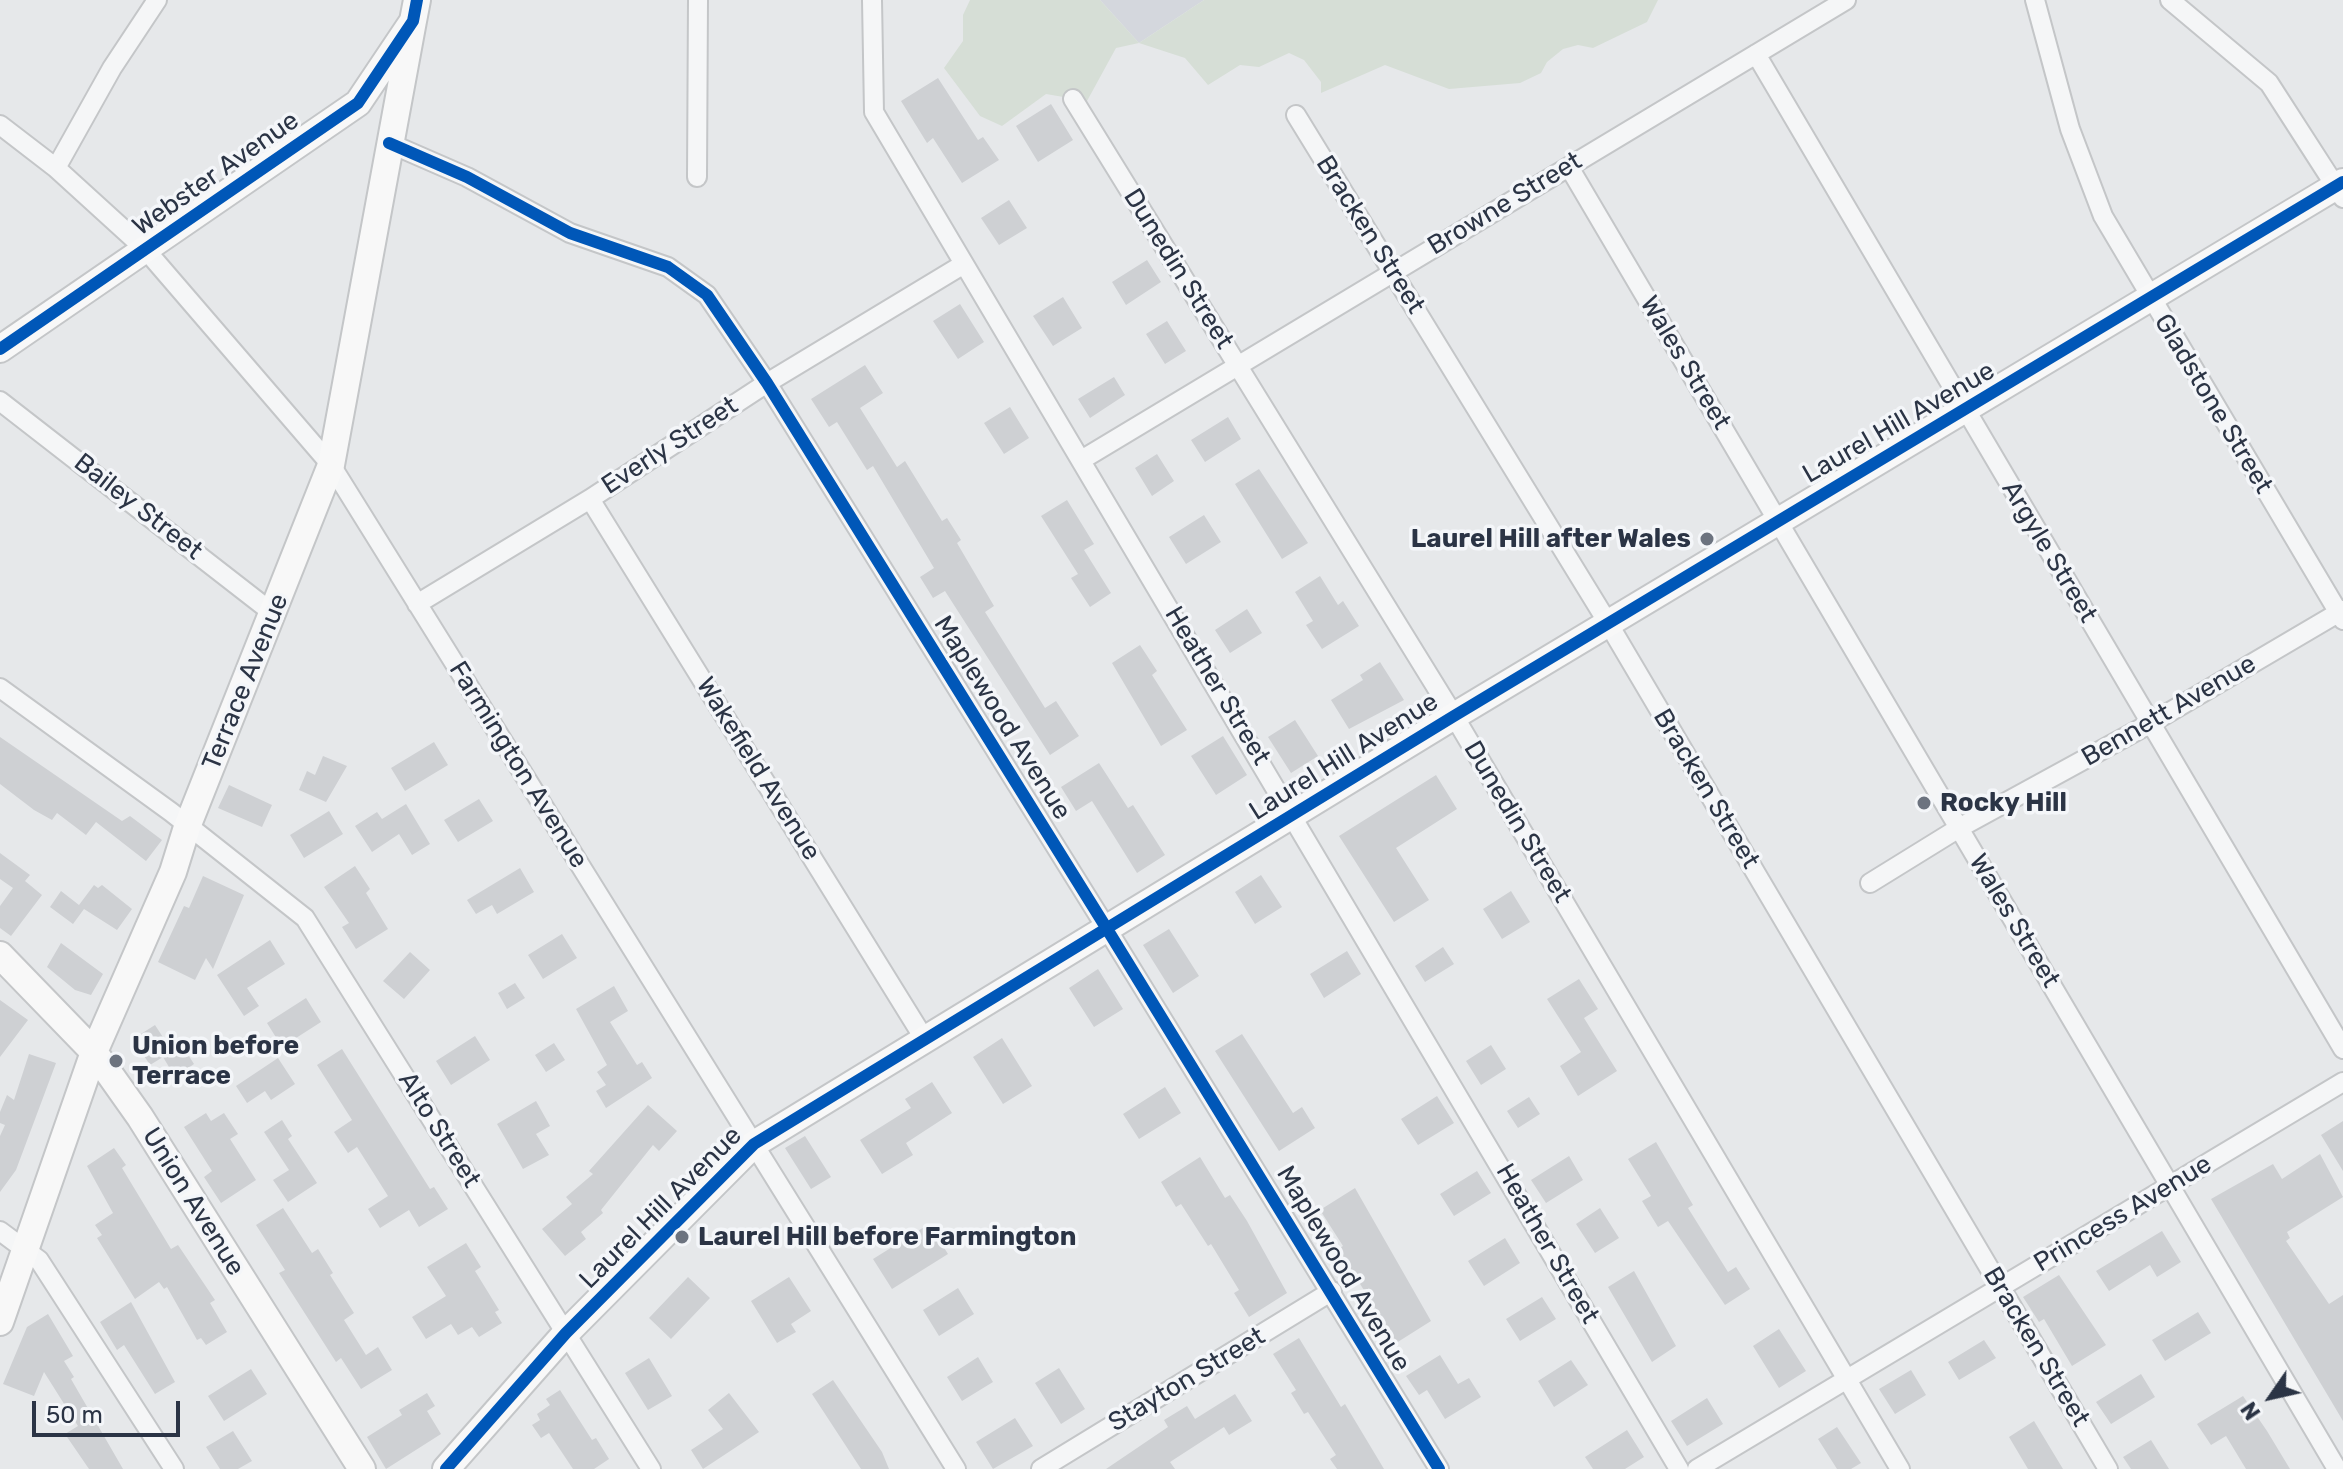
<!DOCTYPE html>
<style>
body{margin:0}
#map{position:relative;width:2343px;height:1469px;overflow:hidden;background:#e6e8ea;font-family:Rubik,sans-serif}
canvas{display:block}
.north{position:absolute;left:2231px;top:1357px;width:80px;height:80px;-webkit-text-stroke:6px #f4f6f9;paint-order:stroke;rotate:236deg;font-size:22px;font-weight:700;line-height:32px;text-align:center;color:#2b3445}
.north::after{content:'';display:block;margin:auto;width:28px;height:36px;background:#2b3445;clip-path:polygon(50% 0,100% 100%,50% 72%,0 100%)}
.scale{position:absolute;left:32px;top:1401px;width:148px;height:36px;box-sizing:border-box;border:4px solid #2b3445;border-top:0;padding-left:10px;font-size:24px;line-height:28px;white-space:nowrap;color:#2b3445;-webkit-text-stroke:6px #f4f6f9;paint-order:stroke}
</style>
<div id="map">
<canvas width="2343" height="1469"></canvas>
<div class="north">N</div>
<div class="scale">50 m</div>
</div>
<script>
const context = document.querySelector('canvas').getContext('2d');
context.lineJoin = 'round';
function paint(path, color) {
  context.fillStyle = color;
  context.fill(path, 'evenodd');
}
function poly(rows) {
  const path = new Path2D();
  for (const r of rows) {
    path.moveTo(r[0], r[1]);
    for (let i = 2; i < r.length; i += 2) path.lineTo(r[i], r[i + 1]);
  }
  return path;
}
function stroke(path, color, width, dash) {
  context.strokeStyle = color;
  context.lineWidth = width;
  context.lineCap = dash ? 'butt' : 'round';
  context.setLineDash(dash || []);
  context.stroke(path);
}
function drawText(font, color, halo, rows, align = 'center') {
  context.font = font + ' Rubik,sans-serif';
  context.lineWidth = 7;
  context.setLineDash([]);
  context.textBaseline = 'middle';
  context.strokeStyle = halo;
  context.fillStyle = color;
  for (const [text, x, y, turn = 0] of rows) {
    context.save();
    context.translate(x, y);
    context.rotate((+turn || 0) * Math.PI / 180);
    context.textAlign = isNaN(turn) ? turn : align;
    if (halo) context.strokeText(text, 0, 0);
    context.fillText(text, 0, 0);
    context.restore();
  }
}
paint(poly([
 [1100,0,1204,0,1139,43]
]), '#d4d7dd');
paint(poly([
 [970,0,1100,0,1139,43,1204,0,1658,0,1647,22,1593,48,1578,45,1563,49,1547,62,1541,73,1520,83,1449,89,1385,65,1321,93,1321,82,1304,60,1289,53,1259,67,1240,65,1208,85,1185,58,1139,43,1116,48,1087,101,1046,94,1002,126,980,116,944,68,963,41,963,15]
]), '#d6ded6');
paint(poly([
 [938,78,978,140,983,137,999,160,962,183,933,138,927,143,901,101],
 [1051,104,1073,140,1038,162,1016,126],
 [1009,200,1027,228,999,245,981,218],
 [1147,260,1161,282,1126,305,1112,282],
 [1063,297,1082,328,1053,346,1033,316],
 [960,304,984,342,958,359,933,321],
 [1167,321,1186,351,1165,364,1146,334],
 [865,365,883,393,860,408,897,467,905,461,942,521,947,518,961,540,957,543,994,606,985,612,1045,708,1056,701,1079,736,1050,755,945,591,933,598,920,577,934,568,873,466,867,470,837,422,829,427,811,399],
 [1114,377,1125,395,1090,418,1078,399],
 [1010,407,1029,438,1004,454,984,423],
 [1228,417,1241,439,1205,462,1191,440],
 [1157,454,1174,481,1152,496,1135,468],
 [1259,469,1308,543,1282,559,1235,484],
 [1067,500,1094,544,1084,550,1111,593,1090,607,1071,578,1078,574,1041,516],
 [1204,515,1221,542,1186,564,1169,537],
 [1320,576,1338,605,1343,601,1359,626,1322,649,1306,625,1313,621,1295,592],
 [1247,609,1262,633,1230,653,1215,630],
 [1140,645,1157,671,1152,675,1187,730,1161,746,1112,663],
 [1380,662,1404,700,1349,729,1331,700,1363,680,1360,675],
 [1295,720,1318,756,1291,773,1268,737],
 [1223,736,1247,775,1216,795,1191,756],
 [0,737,122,821,130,816,162,840,146,861,96,822,86,835,57,813,52,820,34,810,0,784],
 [434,742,448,765,405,791,391,768],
 [323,756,347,766,326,802,299,790,307,771,315,775],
 [1099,763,1128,808,1133,805,1165,855,1137,873,1092,801,1076,811,1061,787],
 [1436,775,1457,809,1396,848,1429,900,1394,922,1339,836],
 [229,785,272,805,262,827,218,808],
 [479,799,493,821,458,842,444,820],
 [406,804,430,844,412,855,399,834,372,852,355,826,377,812,382,819],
 [329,811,343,834,304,858,290,835],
 [0,853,30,875,25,881,42,895,11,936,0,928,0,906,13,888,0,879],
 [355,866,370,889,366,893,388,929,356,949,342,927,349,923,324,887],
 [520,868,534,892,497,914,492,905,476,914,467,900],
 [1261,875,1282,907,1255,924,1235,892],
 [203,876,244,895,213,969,206,958,195,980,158,962,184,906,189,908],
 [94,885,98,888,102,885,132,909,117,930,84,909,73,924,50,907,61,891,79,905],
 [1511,891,1530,922,1502,939,1483,909],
 [1169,929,1199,976,1173,993,1143,945],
 [562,934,577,958,543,979,528,955],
 [270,940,285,964,247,988,259,1006,244,1016,217,975],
 [61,943,103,974,91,995,75,990,47,967],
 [1443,947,1454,964,1425,982,1415,966],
 [1347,951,1361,974,1324,998,1310,974],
 [410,952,430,970,404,999,383,981],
 [1098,969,1123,1009,1094,1027,1069,988],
 [1579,979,1598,1009,1584,1018,1617,1071,1578,1096,1560,1066,1581,1052,1547,999],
 [515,983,525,998,507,1009,498,993],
 [614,986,628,1011,610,1022,637,1065,642,1062,652,1078,606,1108,596,1091,606,1085,597,1072,607,1065,576,1009],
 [306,998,321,1022,282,1047,267,1023],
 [0,1000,28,1020,0,1057],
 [155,1025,170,1048,180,1042,194,1064,175,1077,163,1057,150,1065,133,1039],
 [1242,1034,1293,1113,1302,1107,1315,1128,1279,1151,1215,1051],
 [475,1036,490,1060,451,1085,436,1061],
 [1002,1038,1032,1086,1003,1104,973,1057],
 [554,1043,565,1060,546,1072,535,1055],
 [1491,1045,1506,1069,1481,1085,1466,1061],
 [342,1049,430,1189,434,1187,448,1209,419,1227,409,1210,380,1228,368,1209,388,1196,357,1147,348,1153,334,1132,352,1120,317,1065],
 [29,1054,56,1063,16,1170,0,1192,0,1136,5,1125,0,1123,0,1112,7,1095,14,1100],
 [278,1058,295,1084,271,1100,265,1091,247,1103,236,1086],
 [932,1082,952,1113,906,1143,913,1155,882,1174,860,1140,911,1108,905,1099],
 [1165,1087,1181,1113,1139,1139,1123,1114],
 [1437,1096,1454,1123,1418,1145,1401,1119],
 [1529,1097,1540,1114,1518,1128,1507,1111],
 [536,1101,550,1126,536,1134,549,1155,523,1169,497,1124],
 [648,1105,677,1131,659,1151,653,1145,601,1210,603,1213,581,1232,586,1239,565,1256,542,1229,572,1204,566,1197,593,1174,589,1171],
 [206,1113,211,1121,224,1113,238,1134,230,1139,256,1180,221,1203,204,1177,212,1171,184,1127],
 [282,1120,292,1136,288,1139,317,1183,288,1202,273,1180,289,1170,264,1132],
 [2343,1121,2343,1171,2321,1135],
 [805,1136,831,1177,811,1189,785,1148],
 [1656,1142,1693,1205,1688,1208,1728,1272,1736,1267,1750,1289,1725,1305,1668,1221,1658,1227,1642,1201,1651,1196,1628,1159],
 [114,1148,126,1165,122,1168,171,1249,178,1245,215,1300,210,1303,227,1332,206,1345,201,1338,197,1340,167,1287,164,1289,159,1282,135,1299,97,1238,102,1235,95,1225,113,1213,87,1166],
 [2320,1154,2343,1197,2287,1232,2290,1238,2286,1241,2329,1304,2343,1295,2343,1421,2211,1199,2273,1164,2282,1179],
 [1569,1156,1583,1180,1546,1203,1531,1180],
 [1200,1157,1225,1198,1230,1195,1247,1221,1287,1293,1249,1317,1234,1293,1239,1290,1211,1244,1208,1246,1181,1204,1176,1207,1161,1182],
 [1477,1171,1491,1193,1454,1216,1440,1194],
 [1355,1188,1431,1321,1393,1345,1381,1324,1384,1322,1338,1249,1343,1246,1320,1210],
 [283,1208,312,1253,318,1249,333,1273,330,1275,354,1313,344,1320,366,1355,378,1347,392,1370,361,1389,341,1358,336,1362,279,1273,285,1270,256,1225],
 [1600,1208,1619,1238,1595,1253,1576,1224],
 [929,1224,948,1254,892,1289,873,1259],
 [2162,1231,2181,1262,2157,1277,2150,1265,2109,1291,2096,1271],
 [1505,1238,1520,1263,1484,1286,1468,1261],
 [466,1243,481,1267,475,1271,499,1310,495,1312,502,1323,479,1337,472,1327,458,1335,451,1324,426,1339,412,1317,446,1296,427,1267],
 [1634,1271,1676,1346,1652,1362,1608,1287],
 [2059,1275,2106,1345,2072,1366,2044,1319,2039,1322,2023,1297],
 [688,1277,710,1298,671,1339,649,1318],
 [789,1277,811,1311,791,1324,796,1332,777,1343,751,1301],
 [958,1288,974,1314,939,1336,923,1310],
 [1542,1297,1556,1319,1520,1341,1506,1319],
 [131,1302,175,1382,155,1394,124,1345,117,1350,100,1322],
 [2198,1312,2211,1333,2165,1361,2152,1340],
 [48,1314,73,1356,64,1361,74,1377,71,1379,123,1469,89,1469,65,1434,78,1426,44,1372,34,1396,3,1384,27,1327],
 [1779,1329,1806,1371,1779,1388,1753,1346],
 [1299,1338,1341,1407,1345,1404,1384,1469,1337,1469,1330,1459,1336,1455,1308,1412,1304,1414,1291,1393,1296,1390,1273,1354],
 [1984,1340,1996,1358,1959,1380,1948,1362],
 [1440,1355,1458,1384,1469,1378,1481,1397,1445,1419,1427,1390,1419,1395,1406,1376],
 [978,1357,993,1382,962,1401,947,1377],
 [649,1358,672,1396,648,1410,625,1373],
 [1571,1360,1588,1385,1554,1407,1538,1381],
 [1059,1368,1085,1409,1061,1424,1035,1383],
 [251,1369,267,1394,224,1421,208,1396],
 [1911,1370,1926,1395,1895,1414,1879,1389],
 [2141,1374,2155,1397,2111,1424,2096,1402],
 [833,1380,882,1452,889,1469,861,1469,812,1394],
 [560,1390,592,1440,596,1438,609,1459,594,1469,573,1469,549,1433,541,1438,532,1425,540,1420,537,1414,550,1405,546,1399],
 [427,1393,435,1406,427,1411,441,1434,386,1469,367,1437,402,1415,399,1410],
 [729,1393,759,1432,703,1469,691,1450,723,1429,708,1410],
 [1235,1394,1252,1421,1229,1435,1224,1427,1170,1462,1175,1469,1106,1469,1168,1427,1164,1420,1187,1406,1195,1419],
 [2243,1396,2267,1431,2290,1469,2246,1469,2226,1436,2211,1445,2197,1424],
 [1707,1398,1723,1424,1687,1446,1671,1421],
 [1015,1418,1033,1446,993,1469,976,1442],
 [2034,1421,2063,1469,2028,1469,2009,1437],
 [1837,1427,1861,1463,1851,1469,1837,1469,1818,1439],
 [1627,1430,1644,1457,1625,1469,1593,1469,1585,1457],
 [233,1431,252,1461,238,1469,220,1469,206,1447],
 [2151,1440,2169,1469,2131,1469,2123,1457]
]), '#ced0d3');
const street = poly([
 [872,0,874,112,1679,1469],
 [2035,0,2070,129,2103,216,2343,620],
 [2170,0,2269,83,2343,198],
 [1756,54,2343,1049],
 [1073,99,1454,716,1900,1469],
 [1296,115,1608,623,2108,1469],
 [0,125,56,168,145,249,331,465,956,1469],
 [389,143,467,177,570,233,668,267,707,295,767,383,1107,929,1439,1469],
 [1569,167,2337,1469],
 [56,168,112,68,157,0],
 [697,177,698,0],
 [0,401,274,614],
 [1083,459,1846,0],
 [590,499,925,1040],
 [417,604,590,499,767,383,964,264],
 [0,688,171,812,305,918,651,1469],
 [1870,883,1959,828,2151,723,2343,610],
 [0,1231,39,1260,174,1469],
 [1041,1469,1332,1291],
 [1697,1469,2343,1082]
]);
const secondary = poly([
 [0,349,358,103,413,21,417,0],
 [0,955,94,1052,140,1117,362,1469],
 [0,1322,94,1052,173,872,187,827,331,465,413,21],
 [446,1469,566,1333,754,1144,1454,716,2343,182]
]);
stroke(street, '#c4c6c8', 22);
stroke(secondary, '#c4c6c8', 30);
stroke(street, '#f5f6f7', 18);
stroke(secondary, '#f8f8f8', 26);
stroke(poly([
 [389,143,467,177,570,233,668,267,707,295,767,383,1107,929,1439,1469],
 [0,349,358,103,413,21,417,0],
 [446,1469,566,1333,754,1144,1454,716,2343,182]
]), '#0057b8', 12);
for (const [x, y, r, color] of [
 [1707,539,8,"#6c737f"],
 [1924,803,8,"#6c737f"],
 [116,1061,8,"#6c737f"],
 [682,1237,8,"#6c737f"]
]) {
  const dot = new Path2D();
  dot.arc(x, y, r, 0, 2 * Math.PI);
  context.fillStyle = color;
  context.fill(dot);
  stroke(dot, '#f4f6f9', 3);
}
drawText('26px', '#2b3445', '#f4f6f9', [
 ["Webster Avenue",216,174,-35],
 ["Browne Street",1505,204,-31],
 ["Bracken Street",1370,235,58],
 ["Dunedin Street",1178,269,58],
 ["Wales Street",1685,363,59],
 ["Gladstone Street",2213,404,59],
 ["Laurel Hill Avenue",1899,423,-30],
 ["Everly Street",670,446,-33],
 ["Bailey Street",138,507,38],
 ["Argyle Street",2049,552,59],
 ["Terrace Avenue",246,682,-68],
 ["Heather Street",1217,686,59],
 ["Bennett Avenue",2169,711,-30],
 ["Maplewood Avenue",1002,718,58],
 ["Laurel Hill Avenue",1344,757,-32],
 ["Farmington Avenue",518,765,58],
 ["Wakefield Avenue",758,769,58],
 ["Bracken Street",1706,789,59],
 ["Dunedin Street",1517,822,59],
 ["Wales Street",2014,921,59],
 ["Alto Street",439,1130,58],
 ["Union Avenue",193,1202,58],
 ["Laurel Hill Avenue",661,1208,-45],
 ["Princess Avenue",2123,1214,-31],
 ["Heather Street",1547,1244,60],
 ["Maplewood Avenue",1343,1269,59],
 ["Bracken Street",2036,1347,59],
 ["Stayton Street",1187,1380,-31]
]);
drawText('bold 26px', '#2b3445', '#f4f6f9', [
 ["Laurel Hill after Wales",1691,539,"right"],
 ["Rocky Hill",1940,803],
 ["Union before",132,1046],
 ["Terrace",132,1076],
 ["Laurel Hill before Farmington",698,1237]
], 'left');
</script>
